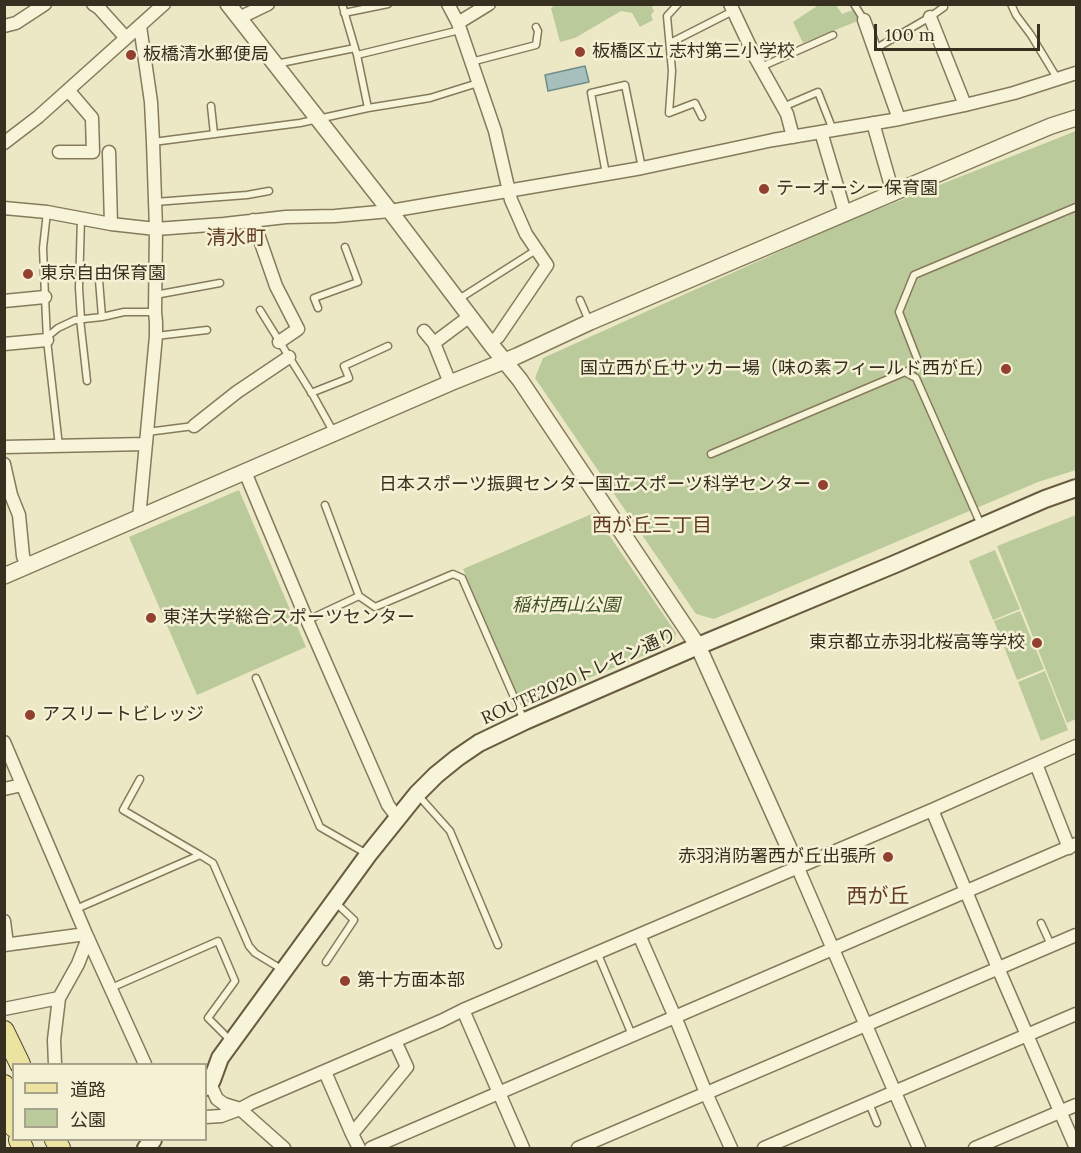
<!DOCTYPE html>
<meta charset="utf-8">
<style>
body{margin:0}
#map{position:relative;width:1081px;height:1153px;overflow:hidden;background:#ece8c6;font-family:Lora,"Noto Sans JP",serif}
canvas{display:block}
.frame{position:absolute;inset:0;border:6px solid #372f1f;pointer-events:none}
.legend{position:absolute;left:12px;top:1063px;width:195px;height:78px;box-sizing:border-box;background:#f4f1d5;border:2px solid #a8a38c;margin:0;padding:8px 10px;list-style:none;font-size:18px;color:#372f1f}
.legend li{display:flex;align-items:center;gap:12px;height:30px}
.legend b{width:30px;border:2px solid #a8a38c}
.scale{position:absolute;left:874px;top:24px;width:166px;height:27px;box-sizing:border-box;border:3px solid #372f1f;border-top:0;padding-left:8px;font-size:18px;line-height:21px;white-space:nowrap;color:#372f1f;-webkit-text-stroke:4px #f4f1d5;paint-order:stroke}
</style>
<div id="map">
<canvas width="1081" height="1153"></canvas>
<div class="frame"></div>
<ul class="legend">
<li><b style="height:8px;background:#ede3a0"></b>道路</li>
<li><b style="height:16px;background:#bbca9a"></b>公園</li>
</ul>
<div class="scale">100 m</div>
</div>
<script>
const context = document.querySelector('canvas').getContext('2d');
context.lineJoin = 'round';
function paint(path, color) {
  context.fillStyle = color;
  context.fill(path, 'evenodd');
}
function poly(rows) {
  const path = new Path2D();
  for (const r of rows) {
    path.moveTo(r[0], r[1]);
    for (let i = 2; i < r.length; i += 2) path.lineTo(r[i], r[i + 1]);
  }
  return path;
}
function stroke(path, color, width, dash) {
  context.strokeStyle = color;
  context.lineWidth = width;
  context.lineCap = dash ? 'butt' : 'round';
  context.setLineDash(dash || []);
  context.stroke(path);
}
function drawText(font, color, halo, rows, align = 'center') {
  context.font = font + ' Lora,"Noto Sans JP",serif';
  context.lineWidth = 5;
  context.setLineDash([]);
  context.textBaseline = 'middle';
  context.strokeStyle = halo;
  context.fillStyle = color;
  for (const [text, x, y, turn = 0] of rows) {
    context.save();
    context.translate(x, y);
    context.rotate((+turn || 0) * Math.PI / 180);
    context.textAlign = isNaN(turn) ? turn : align;
    if (halo) context.strokeText(text, 0, 0);
    context.fillText(text, 0, 0);
    context.restore();
  }
}
paint(poly([
 [557,4,654,5,652,7,654,11,651,15,653,20,640,27,632,13,621,11,575,38,560,42,551,8],
 [820,4,836,5,842,14,853,10,860,20,803,43,793,22],
 [1076,131,1076,470,1038,482,714,619,696,614,535,378,543,358,843,223],
 [239,490,306,647,197,695,129,537],
 [594,513,676,633,674,643,521,706,463,569],
 [1076,515,1076,719,1067,723,997,546],
 [995,550,1020,609,993,620,969,561],
 [1020,611,1044,669,1017,680,994,621],
 [1045,671,1068,730,1041,741,1018,682]
]), '#bbca9a');
const water = poly([
 [585,66,589,82,548,91,545,75,585,66]
]);
paint(water, '#a7c0bd');
stroke(water, '#6e8d8c', 1.5);
const service = poly([
 [342,4,357,55,368,108],
 [678,4,667,16,672,71,669,113,695,103,702,117],
 [854,4,864,20],
 [1011,4,1016,15,1031,35,1057,78],
 [344,13,388,4],
 [670,43,733,11],
 [875,49,930,17,944,7],
 [357,55,460,30],
 [471,62,536,45,538,31,536,27],
 [276,64,355,48],
 [761,67,833,35],
 [211,106,214,134],
 [783,107,818,92,833,130],
 [153,142,300,123,368,108,430,98,478,83],
 [606,174,591,93,625,85,642,168],
 [155,202,247,195,269,191],
 [47,212,43,248,45,297,47,340,59,446],
 [81,218,79,288,81,319],
 [99,280,102,317],
 [155,295,220,283],
 [459,299,536,250],
 [580,300,589,321],
 [318,308,314,298,358,282,345,247],
 [260,310,314,397,334,433],
 [80,319,87,381],
 [156,336,207,330],
 [47,337,58,328,75,320,102,317,124,312,155,312],
 [905,372,920,366,899,312,914,275,1076,207],
 [311,393,349,378,344,366,388,346],
 [147,432,194,426],
 [711,454,905,372,916,378,981,525],
 [325,505,359,596,375,607,453,574,462,578,524,720],
 [308,620,359,596],
 [256,678,320,827,367,854],
 [140,779,123,810,200,855],
 [417,794,450,831,498,945],
 [76,909,200,855,213,863,249,946,255,953,283,970],
 [1041,923,1051,945],
 [597,952,632,1035],
 [326,962,354,920,336,903],
 [111,988,218,941,235,981,208,1018,231,1041],
 [869,1103,877,1123]
]);
const minor = poly([
 [93,4,99,8,126,38],
 [448,4,458,23,495,131,511,200,526,234,547,265,498,337,490,343],
 [730,4,755,57,787,114,793,137],
 [930,17,965,105],
 [239,18,268,4],
 [864,20,899,119],
 [458,23,489,4],
 [4,26,16,23,45,4],
 [873,123,893,193],
 [821,132,845,213],
 [4,143,38,117,164,4],
 [59,152,93,152,92,118,68,90],
 [109,152,111,224],
 [4,208,47,212,111,224,156,229,224,224,286,217,335,216,390,211,642,168,773,140,899,119,965,105,1014,93,1076,73],
 [253,220,276,286,298,329,279,342],
 [4,301,45,297],
 [424,331,434,343,450,383],
 [434,343,470,316],
 [4,344,47,340],
 [194,426,237,392,289,357],
 [4,447,146,444],
 [4,464,11,495,19,515,23,556,27,566],
 [245,472,307,620,388,805,397,817],
 [139,518,156,336,156,322,155,312,156,229,153,142,151,102,140,26],
 [4,742,86,934,145,1064],
 [1036,764,1069,848],
 [4,789,22,785],
 [932,810,998,968,1076,1148],
 [797,866,919,1148],
 [4,921,7,944],
 [639,935,678,1024,706,1093,731,1148],
 [4,945,86,934],
 [4,1009,59,998],
 [463,1010,523,1148],
 [55,1064,54,1040,59,998,78,964,88,938],
 [325,1072,352,1134],
 [212,1080,212,1088,217,1099,224,1104,240,1109,253,1102,441,1021,463,1010,932,810,1076,746],
 [206,1117,221,1116,240,1109,284,1148],
 [359,1148,352,1134,407,1067,395,1041],
 [371,1148,1076,844],
 [578,1148,1076,935],
 [764,1148,1076,1014],
 [975,1148,1076,1105]
]);
const tertiary = poly([
 [228,4,390,211,493,347,520,380,698,646,797,866],
 [4,576,450,383,517,356,590,322,1008,144,1051,126,1076,118]
]);
const secondary = poly([
 [206,1087,212,1080,220,1058,368,855,417,794,436,775,457,758,479,743,525,721,698,646,895,564,1045,499,1076,488],
 [146,1148,153,1140]
]);
const primary = poly([
 [4,1031,20,1064],
 [4,1085,14,1104],
 [4,1108,14,1127],
 [19,1140,23,1148],
 [55,1140,60,1148]
]);
stroke(service, '#867a5c', 9);
stroke(minor, '#867a5c', 15);
stroke(tertiary, '#867a5c', 18);
stroke(secondary, '#685b40', 20);
stroke(primary, '#544830', 22);
stroke(service, '#f7f4d9', 6);
stroke(minor, '#f7f4d9', 12);
stroke(tertiary, '#f7f4d9', 15);
stroke(secondary, '#f7f4d9', 16);
stroke(primary, '#ede3a0', 20);
for (const [x, y, r, color] of [
 [580,52,6,"#924130"],
 [131,55,6,"#924130"],
 [764,189,6,"#924130"],
 [28,274,6,"#924130"],
 [1006,369,6,"#924130"],
 [823,485,6,"#924130"],
 [151,618,6,"#924130"],
 [1037,643,6,"#924130"],
 [30,715,6,"#924130"],
 [888,857,6,"#924130"],
 [345,981,6,"#924130"]
]) {
  const dot = new Path2D();
  dot.arc(x, y, r, 0, 2 * Math.PI);
  context.fillStyle = color;
  context.fill(dot);
  stroke(dot, '#f4f1d5', 2);
}
drawText('18px', '#372f1f', '#f4f1d5', [
 ["板橋区立 志村第三小学校",592,52],
 ["板橋清水郵便局",143,55],
 ["テーオーシー保育園",776,189],
 ["東京自由保育園",40,274],
 ["国立西が丘サッカー場（味の素フィールド西が丘）",994,369,"right"],
 ["日本スポーツ振興センター国立スポーツ科学センター",811,485,"right"],
 ["東洋大学総合スポーツセンター",163,618],
 ["東京都立赤羽北桜高等学校",1025,643,"right"],
 ["アスリートビレッジ",42,715],
 ["赤羽消防署西が丘出張所",876,857,"right"],
 ["第十方面本部",357,981]
], 'left');
drawText('italic 18px', '#3f5227', '#f4f1d5', [
 ["稲村西山公園",566,606]
]);
drawText('18px', '#372f1f', '#f4f1d5', [
 ["ROUTE2020トレセン通り",579,677,-24]
]);
drawText('20px', '#613b21', '#f4f1d5', [
 ["清水町",236,238],
 ["西が丘三丁目",652,526]
]);
drawText('21px', '#613b21', '#f4f1d5', [
 ["西が丘",878,897]
]);
</script>
